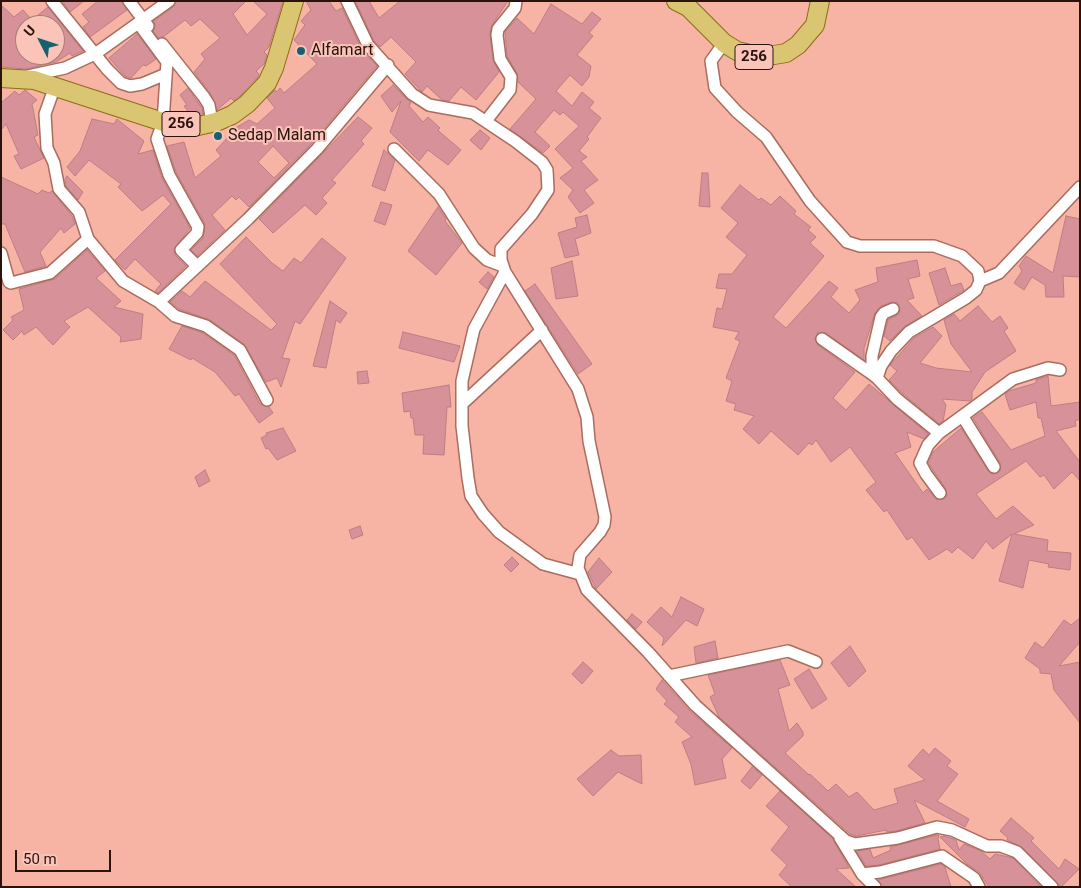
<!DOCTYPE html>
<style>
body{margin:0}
#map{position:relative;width:1081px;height:888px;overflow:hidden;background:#f7b3a4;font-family:Roboto,sans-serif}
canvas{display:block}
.frame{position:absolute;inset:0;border:2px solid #2a120d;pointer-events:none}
.north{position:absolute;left:15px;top:15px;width:50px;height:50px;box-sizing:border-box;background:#fbc4b8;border:1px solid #a77d74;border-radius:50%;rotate:311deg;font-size:14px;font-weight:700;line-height:20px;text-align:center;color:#2a120d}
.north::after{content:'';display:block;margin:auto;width:18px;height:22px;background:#16616e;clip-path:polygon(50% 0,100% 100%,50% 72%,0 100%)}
.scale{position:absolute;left:15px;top:850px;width:96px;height:22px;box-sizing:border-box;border:2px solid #2a120d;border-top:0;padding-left:6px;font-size:15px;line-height:18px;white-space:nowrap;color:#2a120d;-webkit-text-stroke:4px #fbc4b8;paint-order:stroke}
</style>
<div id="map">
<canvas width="1081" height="888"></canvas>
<div class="frame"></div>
<div class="north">U</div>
<div class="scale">50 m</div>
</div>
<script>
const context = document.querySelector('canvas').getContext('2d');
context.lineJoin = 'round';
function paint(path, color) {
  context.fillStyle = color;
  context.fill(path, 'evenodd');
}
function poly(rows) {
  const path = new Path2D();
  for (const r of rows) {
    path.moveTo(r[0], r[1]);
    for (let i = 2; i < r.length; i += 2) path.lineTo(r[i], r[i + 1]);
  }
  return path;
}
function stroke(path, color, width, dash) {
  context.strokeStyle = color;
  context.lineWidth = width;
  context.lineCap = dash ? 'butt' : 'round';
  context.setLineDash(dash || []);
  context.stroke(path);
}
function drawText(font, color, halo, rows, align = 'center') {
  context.font = font + ' Roboto,sans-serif';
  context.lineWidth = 4;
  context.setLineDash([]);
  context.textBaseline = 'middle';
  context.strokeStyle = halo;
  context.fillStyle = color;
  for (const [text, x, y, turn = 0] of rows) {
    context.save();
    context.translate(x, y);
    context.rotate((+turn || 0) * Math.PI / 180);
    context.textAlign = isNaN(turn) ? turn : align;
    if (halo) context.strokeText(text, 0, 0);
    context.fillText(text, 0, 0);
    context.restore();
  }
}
const building = poly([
 [62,1,84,1,70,12,62,1],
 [98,1,122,1,127,10,90,37,83,27,89,22,82,14,98,1],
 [176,1,246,1,233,14,247,35,267,14,253,1,283,1,269,47,264,52,267,55,264,64,256,71,259,74,258,77,240,96,234,101,231,98,217,110,210,93,194,72,205,59,201,54,220,38,200,19,191,26,185,20,163,37,158,38,153,31,155,26,154,21,173,7,176,1],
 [306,1,329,1,336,11,342,8,361,48,377,66,311,144,249,207,239,197,236,200,232,196,212,215,225,230,197,256,191,250,203,238,205,224,176,172,167,146,184,142,195,178,221,156,216,150,232,133,232,130,249,120,257,124,275,108,267,98,275,90,277,92,280,88,284,93,317,64,294,40,305,25,301,21,311,10,306,1],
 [273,146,289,163,274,178,258,162,273,146],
 [355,1,369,1,379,18,400,1,508,1,492,25,490,34,493,60,499,72,476,100,461,87,449,101,442,100,427,86,422,92,405,74,416,62,391,37,380,47,374,41,355,1],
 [551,4,582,24,592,12,601,19,589,33,593,36,577,55,591,66,589,77,582,86,570,75,556,91,572,106,582,92,594,102,589,108,601,118,587,137,589,139,579,151,587,157,581,161,598,180,584,190,594,203,580,213,568,197,573,190,560,178,573,168,555,149,579,126,563,112,560,115,554,110,535,132,550,146,543,153,510,129,536,99,518,82,517,73,507,56,505,32,517,18,534,34,551,4],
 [1,5,14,17,23,10,32,20,48,7,83,51,72,56,70,53,56,62,26,69,1,67,1,5],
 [25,25,55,25,55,55,25,55,25,25],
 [137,34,156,59,146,66,143,65,131,78,125,76,109,58,137,34],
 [393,85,411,103,409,106,423,122,428,117,440,128,438,130,442,134,461,150,448,165,428,150,419,161,390,132,401,101,392,112,381,96,393,85],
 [188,88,202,108,203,114,190,114,184,106,187,105,180,95,188,88],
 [25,90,37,100,32,104,38,135,34,137,44,158,21,169,14,156,19,154,6,124,1,130,1,103,15,91,19,95,25,90],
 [358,117,372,128,361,141,364,144,332,180,336,183,322,198,327,203,316,215,305,205,273,233,259,219,358,117],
 [92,119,114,124,117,119,144,141,138,154,153,150,162,178,190,228,174,249,175,255,186,266,158,293,155,291,161,284,135,259,125,270,115,260,171,204,163,195,142,211,118,187,121,184,89,160,75,176,67,167,80,151,92,119],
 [480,130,490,138,481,150,470,140,480,130],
 [384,150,395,160,385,191,372,186,384,150],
 [702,173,708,173,710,207,699,206,702,173],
 [67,176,83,192,78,200,66,186,65,179,67,176],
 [1,177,38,194,42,190,49,193,52,191,72,216,75,224,64,233,61,228,40,252,46,266,25,272,5,224,1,224,1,177],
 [740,185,759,200,761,198,771,205,780,196,796,211,794,214,811,227,808,230,816,237,810,243,824,256,773,317,786,328,829,281,838,288,831,297,849,313,860,300,855,290,878,282,876,268,917,260,920,276,908,279,914,298,907,300,922,316,905,326,890,341,884,336,888,320,899,314,900,309,898,303,893,302,881,306,875,313,864,348,864,360,826,333,818,332,815,339,818,345,855,372,833,398,846,410,869,384,928,434,924,439,907,432,911,447,895,453,923,493,927,489,937,500,947,496,946,489,928,463,933,452,961,428,988,471,994,474,1000,471,1000,463,973,418,982,412,1011,450,1045,436,1041,418,1038,418,1036,402,1010,410,1005,394,1009,391,1036,383,1036,380,1048,376,1051,406,1080,402,1080,419,1075,421,1076,426,1056,431,1080,462,1080,481,1072,472,1054,489,1044,475,1040,477,1026,461,976,494,996,519,1013,506,1034,525,1014,534,1048,540,1047,551,1071,553,1070,570,1048,567,1049,564,1029,560,1023,588,999,581,1012,534,993,549,986,541,973,559,958,547,952,553,947,549,929,560,912,537,907,540,887,510,884,512,866,490,876,482,850,447,831,462,816,440,812,445,809,443,798,455,771,431,759,444,743,429,754,416,734,410,736,404,726,401,732,381,726,378,740,341,735,339,739,332,713,327,717,308,722,309,727,289,716,288,719,274,732,274,747,255,726,237,738,223,721,208,740,185],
 [381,202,392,205,385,225,374,221,381,202],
 [438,207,446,219,445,221,462,243,436,275,408,251,438,207],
 [587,215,591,233,575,239,579,255,565,258,558,233,577,227,575,218,587,215],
 [1066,216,1080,219,1080,277,1063,276,1064,297,1046,297,1045,285,1032,277,1024,290,1014,283,1022,271,1019,266,1026,256,1053,273,1066,216],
 [246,237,272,263,283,271,294,258,301,263,322,238,346,258,300,324,295,321,282,358,290,359,281,387,277,378,266,382,244,344,210,320,179,309,170,302,182,291,190,297,205,281,271,330,277,324,220,264,246,237],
 [87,250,105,271,96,278,121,301,114,307,143,314,141,339,120,342,121,337,88,307,64,321,70,327,53,345,36,327,24,335,22,331,13,340,3,330,13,320,11,317,24,310,19,289,55,279,87,250],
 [572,261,578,296,556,299,551,268,572,261],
 [945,268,951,286,961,283,964,290,939,305,929,273,945,268],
 [488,272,494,277,487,289,479,282,488,272],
 [535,284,592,364,578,374,525,291,535,284],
 [330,301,347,313,340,323,336,320,326,368,313,366,330,301],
 [978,306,992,322,1000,316,1008,328,1004,331,1016,351,985,372,972,392,972,399,970,401,942,399,946,405,943,421,939,424,902,393,889,380,897,371,890,365,914,338,933,327,942,336,920,363,936,368,972,372,951,344,944,320,954,314,960,321,978,306],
 [182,326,203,333,234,355,260,404,269,407,273,413,259,423,239,394,235,396,215,372,192,358,191,360,169,349,182,326],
 [403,332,460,346,454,362,399,348,403,332],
 [367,371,369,383,358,384,357,372,367,371],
 [449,385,451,407,447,407,444,455,423,454,424,435,415,435,413,418,411,418,410,411,404,412,402,393,449,385],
 [283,428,296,451,277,460,268,448,266,449,261,438,267,435,266,433,283,428],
 [205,470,210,481,199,487,195,477,205,470],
 [360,526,363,535,352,539,349,530,360,526],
 [512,557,519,564,511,572,504,565,512,557],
 [599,558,612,572,596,589,588,572,599,558],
 [681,597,704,609,697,626,686,620,662,646,664,638,647,622,661,607,672,617,681,597],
 [632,614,642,622,636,629,627,620,632,614],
 [1080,618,1080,642,1059,666,1080,662,1080,723,1054,690,1051,674,1040,673,1040,669,1025,658,1035,642,1043,648,1064,620,1071,625,1080,618],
 [715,641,718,658,696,663,694,647,715,641],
 [850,646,866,671,849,687,831,663,850,646],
 [780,660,790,685,778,689,789,731,797,723,803,732,803,736,785,753,809,775,810,774,828,791,836,784,849,797,857,792,874,810,898,803,894,789,925,780,908,766,923,749,929,755,935,748,951,761,947,766,958,774,937,801,969,819,965,827,914,800,925,823,896,831,887,832,886,830,856,836,850,834,719,717,710,697,715,694,708,675,780,660],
 [583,662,593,671,582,684,572,674,583,662],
 [809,669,827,699,812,709,794,679,809,669],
 [662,680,690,711,732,748,722,759,726,778,695,785,691,764,682,742,692,737,675,722,679,717,664,704,667,701,656,689,662,680],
 [611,750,619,756,641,755,642,784,618,772,593,796,577,779,611,750],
 [752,767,762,775,750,789,741,781,752,767],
 [780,791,833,839,849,868,836,869,856,887,792,887,779,875,787,865,771,850,789,827,766,806,780,791],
 [1011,818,1034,838,1031,841,1059,869,1065,859,1079,869,1061,887,1022,847,1007,840,1008,838,1000,831,1011,818],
 [937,835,939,835,938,839,940,849,879,865,866,866,857,851,870,849,873,858,891,850,890,847,937,835],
 [944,836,956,840,959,850,964,844,981,851,990,859,995,854,1013,858,1041,887,989,887,979,872,967,864,940,837,944,836],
 [941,864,945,867,951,887,882,887,878,880,941,864]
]);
paint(building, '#d69298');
stroke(building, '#be7d83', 1);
const minor = poly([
 [52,1,107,69,121,83,130,86,142,84,166,74],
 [129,1,148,26],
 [347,1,368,45,412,94,429,105,473,113,515,141,542,162,547,170,548,190,532,214,501,249,501,260,505,272,578,389,587,417,589,441,605,517,604,525,600,532,580,555,578,568,587,590,648,652,695,705,846,841,855,844,898,838,937,827,952,830,987,846,1001,846,1017,852,1052,887],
 [139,24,167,62,163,122,157,139,169,175,198,227,197,233,181,250,197,266],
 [724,43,711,61,715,88,737,112,766,137,810,201,847,242,860,246,934,246,962,256,978,271,980,281,976,290,966,298,909,332,891,351,881,366,877,378,897,399,939,433,1013,379,1048,368,1060,370],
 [162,44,204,97,209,105,212,122],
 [28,76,65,68,95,54,169,1],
 [55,86,45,114,47,148,54,163,59,189,79,212,88,239,123,281,159,302,175,316,206,326,240,350,267,400],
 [486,121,510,90,511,77,500,59,497,35,498,29,515,8,516,1],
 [394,149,439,194,474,248,487,260,503,266],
 [1,253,9,282,11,283,50,273,88,239],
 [980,281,999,273,1080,187],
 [159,302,248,219,317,149,388,65],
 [542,330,462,404,462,426,468,478,471,496,483,514,499,532,543,564,580,574],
 [822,339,872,374],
 [877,378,872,374,872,356,881,317,884,313,893,309],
 [462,404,462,381,474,329,505,272],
 [963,417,994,467],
 [939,433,928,445,920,463,926,474,940,493],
 [669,676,788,651,816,662],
 [840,838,862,874,880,872,942,856,974,878,979,887],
 [862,874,875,887]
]);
const primary = poly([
 [676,1,688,7,724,43,737,51,762,57,786,53,798,45,815,25,820,1],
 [1,78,34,80,163,122,198,126,216,122,232,115,247,104,267,83,274,68,294,1]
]);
stroke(minor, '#a96c5e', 14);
stroke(primary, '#8c6e12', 20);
stroke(minor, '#fff', 11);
stroke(primary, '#d9c572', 18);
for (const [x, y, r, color] of [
 [301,51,5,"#16616e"],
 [218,136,5,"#16616e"]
]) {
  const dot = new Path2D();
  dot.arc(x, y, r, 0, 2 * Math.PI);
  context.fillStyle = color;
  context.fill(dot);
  stroke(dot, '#fbc4b8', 2);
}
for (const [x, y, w] of [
 [754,57,38],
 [181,124,38]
]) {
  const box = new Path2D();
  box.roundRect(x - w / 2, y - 12.5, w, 25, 4);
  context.fillStyle = '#fbc4b8';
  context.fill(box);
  stroke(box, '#2a120d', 1);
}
drawText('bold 15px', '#2a120d', null, [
 ["256",754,57],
 ["256",181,124]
]);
drawText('16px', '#2a120d', '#fbc4b8', [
 ["Alfamart",311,51],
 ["Sedap Malam",228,136]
], 'left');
</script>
